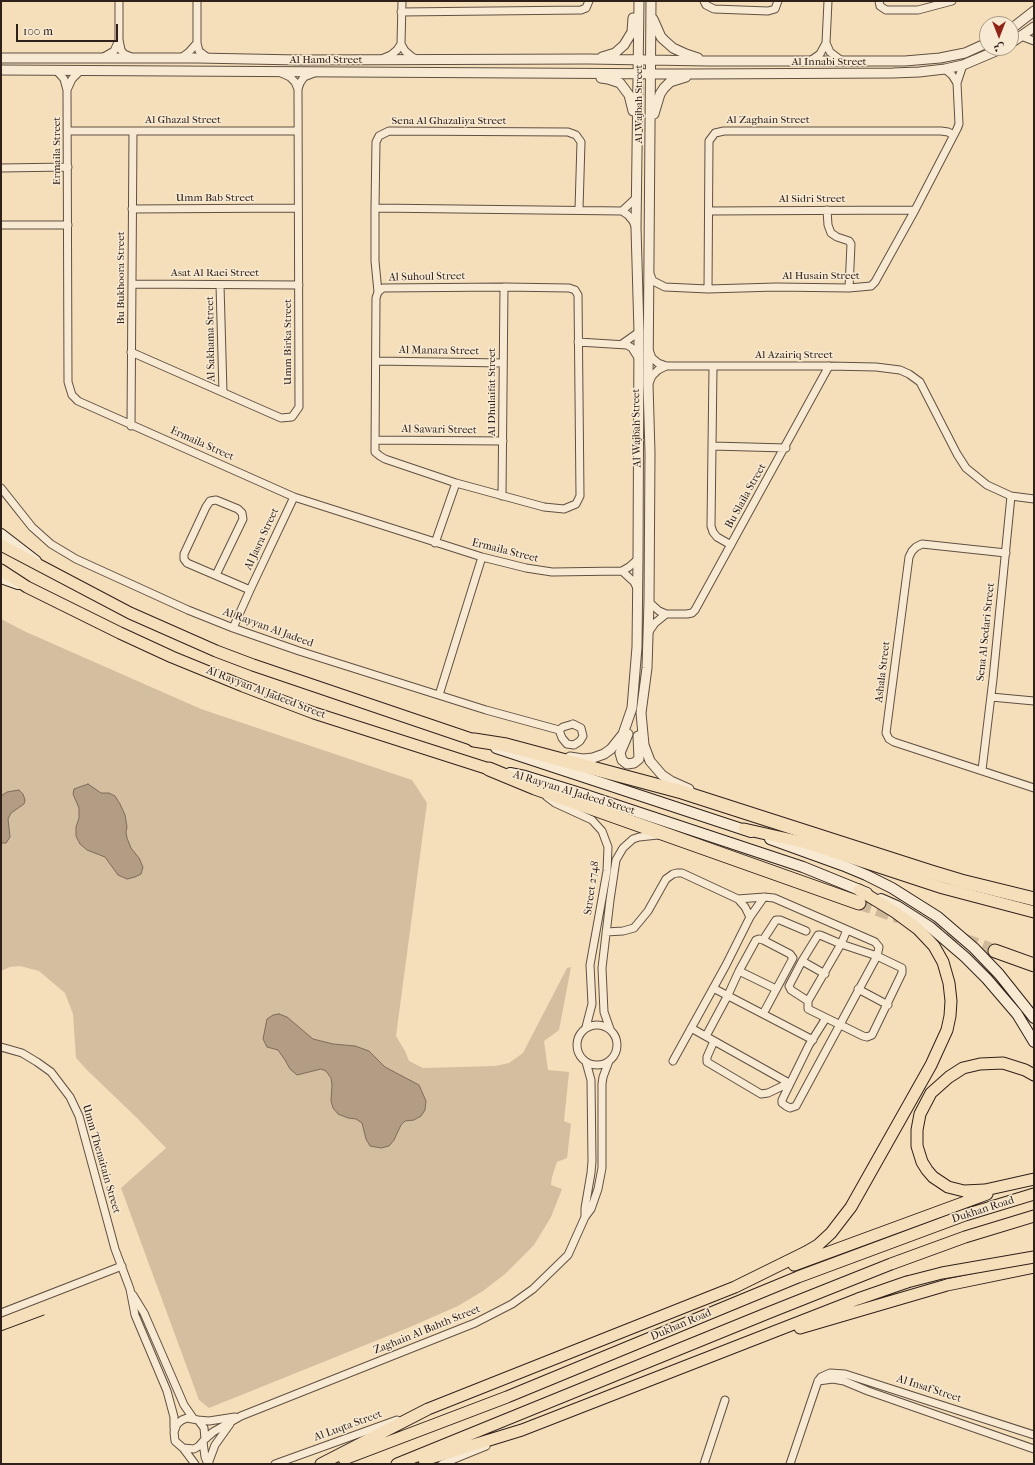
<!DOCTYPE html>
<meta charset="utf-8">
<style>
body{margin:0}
#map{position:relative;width:1035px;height:1465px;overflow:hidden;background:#f5deba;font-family:"IM FELL French Canon",Amiri,serif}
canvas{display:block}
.frame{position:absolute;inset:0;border:2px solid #2f201a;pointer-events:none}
.north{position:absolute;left:979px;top:16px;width:40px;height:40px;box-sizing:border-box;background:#f8ead2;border:1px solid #a89988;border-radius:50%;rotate:180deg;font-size:11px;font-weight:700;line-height:16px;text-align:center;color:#2f201a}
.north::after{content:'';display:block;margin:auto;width:14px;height:18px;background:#8f2418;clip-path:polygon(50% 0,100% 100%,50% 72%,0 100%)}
.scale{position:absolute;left:16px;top:24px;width:102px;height:18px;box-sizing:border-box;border:2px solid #2f201a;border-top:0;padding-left:5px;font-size:12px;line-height:14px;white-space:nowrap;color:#2f201a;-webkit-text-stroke:3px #f8ead2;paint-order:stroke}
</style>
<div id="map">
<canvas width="1035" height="1465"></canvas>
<div class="frame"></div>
<div class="north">ش</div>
<div class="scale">100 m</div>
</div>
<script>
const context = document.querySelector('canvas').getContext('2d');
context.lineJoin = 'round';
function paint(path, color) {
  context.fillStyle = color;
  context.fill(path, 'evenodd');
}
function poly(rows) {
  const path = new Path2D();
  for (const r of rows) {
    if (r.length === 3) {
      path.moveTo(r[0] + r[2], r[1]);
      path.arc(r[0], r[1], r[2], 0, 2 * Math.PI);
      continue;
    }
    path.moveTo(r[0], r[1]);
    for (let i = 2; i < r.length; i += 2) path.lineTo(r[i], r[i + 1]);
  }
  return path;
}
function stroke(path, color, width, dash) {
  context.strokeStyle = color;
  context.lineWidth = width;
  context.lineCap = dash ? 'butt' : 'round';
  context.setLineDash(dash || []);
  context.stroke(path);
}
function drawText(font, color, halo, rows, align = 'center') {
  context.font = font + ' "IM FELL French Canon",serif';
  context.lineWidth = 3;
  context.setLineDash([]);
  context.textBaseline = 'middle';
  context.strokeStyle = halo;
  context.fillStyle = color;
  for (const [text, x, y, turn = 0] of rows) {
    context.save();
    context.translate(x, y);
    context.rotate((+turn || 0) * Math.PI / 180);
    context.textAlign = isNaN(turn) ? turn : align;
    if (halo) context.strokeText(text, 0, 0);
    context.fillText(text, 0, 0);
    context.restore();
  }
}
paint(poly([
 [1,619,26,632,201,709,412,780,427,803,396,1036,405,1051,409,1061,423,1068,495,1066,509,1063,523,1053,567,968,571,967,559,1030,544,1041,548,1070,569,1072,564,1121,571,1124,567,1158,557,1162,552,1177,551,1185,562,1189,551,1217,534,1245,505,1274,483,1291,458,1306,410,1327,209,1408,199,1400,121,1188,166,1148,137,1118,88,1071,76,1058,73,1014,65,993,39,971,20,966,10,967,1,971]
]), '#d3be9f');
const water = poly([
 [88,784,101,793,109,793,115,796,120,804,125,815,127,827,126,832,127,838,131,848,139,858,143,867,141,874,135,877,127,879,118,875,105,857,87,850,80,844,76,836,76,827,79,818,79,808,73,794,74,789,88,784],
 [19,790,23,794,25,800,24,804,11,813,8,819,10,837,6,843,1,843,1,796,7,792,19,790],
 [279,1014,287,1017,313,1039,333,1044,355,1046,369,1051,385,1067,419,1085,426,1101,425,1110,421,1116,414,1120,405,1121,401,1125,394,1140,389,1146,381,1148,370,1146,366,1139,362,1123,356,1119,348,1118,338,1114,333,1108,331,1101,332,1085,331,1078,326,1071,321,1069,297,1075,290,1069,285,1060,278,1050,267,1047,263,1039,267,1019,273,1015,279,1014]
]);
paint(water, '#b29d84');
stroke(water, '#7e6b5a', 1);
stroke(poly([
 [859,903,899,917],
 [929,927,995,951]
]), '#cdb89a', 13, [13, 6]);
const minor = poly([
 [119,1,119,40,121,50,124,54,131,57],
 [197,1,197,43,199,51,208,58],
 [704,1,706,5,714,9,768,11,775,9,778,1],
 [828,1,826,43,830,52,842,61],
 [879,1,880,6,886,10,918,10,952,1],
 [401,12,581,10,586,8,589,1],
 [1021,36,1034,41],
 [401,44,405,51,412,57,418,60],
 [102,58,114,51,119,40],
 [181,58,189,52,197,43],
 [384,58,391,55,397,50,401,44,402,1],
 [810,61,820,54,826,43],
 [945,69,952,75,957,83],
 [56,70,64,79,67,90,68,382,72,395,78,401,294,497,482,557,526,568,552,572,622,571,629,567,638,559],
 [279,72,290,77,295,82,298,89],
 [67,90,72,79,81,70],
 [68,131,298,131],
 [1,168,68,167],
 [375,208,375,261,378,292,376,298,375,452,380,456,385,459,456,483,544,507,564,509,576,504,580,496,578,295,575,290,569,288,504,287,383,288,378,292],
 [132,209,298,208],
 [579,209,581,142,576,135,568,132,389,131,379,136,376,142,375,208,622,211,628,215,633,221,635,226],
 [827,210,828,225,831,233,837,237,849,241,851,244,849,288],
 [622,211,636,198],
 [709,211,915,210],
 [1,225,68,225],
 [649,272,653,281,665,287,708,289,776,287,849,288,871,286,875,282,915,210,957,129,959,124,957,83,963,65],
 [132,284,299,285],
 [220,285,223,392],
 [708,289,709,141,715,133,724,131,941,131,948,132,954,135],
 [578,342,627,345,632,348,639,359],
 [622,344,639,332],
 [649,350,652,358,658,363,666,366,829,366,876,367,900,370,909,374,920,382,957,454,966,468,987,485,1011,496,1034,499],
 [131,352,281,418,292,417,299,407,298,89,300,83,304,77,314,73],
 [376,361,503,363],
 [713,367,711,526,713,532,717,537,731,545],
 [649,383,652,376,658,370,666,366],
 [131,426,133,131],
 [375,440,503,441],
 [712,446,786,448],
 [1,488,32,527,51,544,76,559,188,610,233,628,299,651,486,710,559,730],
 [502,496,504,287],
 [435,543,456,483],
 [1006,553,922,544,916,547,912,551,909,557,886,733,889,739,894,742,1034,788],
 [622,571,634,582,637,588],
 [216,575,243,519,242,513,238,509,216,500,210,501,206,507,184,554,184,559,187,563,250,590],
 [649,602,659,611,666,614,687,614,692,613,695,610,829,366],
 [233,628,250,590,294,497],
 [648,633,655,623,666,614],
 [439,695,482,557],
 [991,697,1034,701],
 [573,724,581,728,583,736,580,741,574,745,567,744,562,738,559,730,563,727,573,724],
 [982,770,993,679,1011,496],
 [547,797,555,803,592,820,602,831,608,847,607,871,590,965,592,1004,586,1027],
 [738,899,764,897,774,898,875,942,879,947,877,956,796,1106,790,1108,786,1106,782,1103,782,1100,809,1045,826,1018],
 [606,932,623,931,634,928,648,911,666,879,673,874,677,873,682,873,738,899,745,907,750,917],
 [763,940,776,920,780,920,806,931],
 [802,961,818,935,820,935,841,944,877,956,902,968,902,973,872,1035,867,1037,863,1036,808,1009,808,1001,841,944,847,930],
 [739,971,776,989],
 [713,988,813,1040],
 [858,989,888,1005],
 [808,1001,791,990,789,986,802,961,825,974],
 [597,1045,20],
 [691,1028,789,1083],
 [610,1029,604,1012,602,968,610,900,616,860,623,848,633,839,639,837,658,835],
 [706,1036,728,995,739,971,756,940,759,939,763,940,790,954,793,958,763,1014],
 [714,1041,707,1057,707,1062,761,1094,768,1093,789,1083],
 [1,1047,22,1053,37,1062,51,1072,70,1097,79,1116,115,1249,130,1289,135,1315,167,1391,174,1417,174,1428],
 [673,1061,726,965,750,917,764,897],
 [585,1217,585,1208,591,1173,592,1161,591,1080,586,1062],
 [133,1295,144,1313,184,1405,193,1418],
 [1,1313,122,1266],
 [818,1381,833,1379,844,1381,868,1391,1034,1449],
 [198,1420,209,1421,235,1417],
 [205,1439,213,1432,241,1416,475,1323,512,1304,533,1289,568,1255,585,1217,591,1209,598,1189,602,1168,602,1084,603,1077,609,1061],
 [203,1442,205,1457,208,1464],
 [183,1448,194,1449,199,1446,205,1439,204,1428,198,1420,187,1418,182,1420,177,1424,174,1432,175,1441,183,1448,195,1464],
 [208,1464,215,1445,230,1424],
 [275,1464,397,1420],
 [442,1464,486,1446],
 [704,1464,725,1400],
 [790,1464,818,1381,821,1377,830,1373,845,1374,1034,1435]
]);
const tertiary = poly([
 [651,1,648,384,650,453,649,602,647,668,641,713,644,745,650,761,662,775,671,781,689,789],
 [653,19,661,37,664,40,673,48,686,54,698,58],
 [1011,29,1034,11],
 [1011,43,1034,27],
 [602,57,615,53,624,45,632,32,633,18],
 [1,58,198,58,299,60,588,59,710,61,905,61,940,58,965,53,987,43],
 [1,70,693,74,893,73,919,72,945,69,963,65,1003,48],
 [601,78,608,79,620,83,629,95,633,111],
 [654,114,660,94,664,88,670,82,686,77],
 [628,734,620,753,622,760,627,764,634,763,639,759,638,736],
 [570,757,583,759,593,758,604,754,611,749,623,734,632,708,637,647,638,559,639,332,636,228,639,1]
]);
const secondary = poly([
 [1,534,36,561],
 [1,578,18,584],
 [496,748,751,832],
 [510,773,525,776,583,794,803,867,867,893],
 [770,839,842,865,866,875,892,888,938,917,974,948,999,974,1034,1018],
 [881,899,897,906,930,927,965,957,987,979,1017,1014,1034,1042]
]);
const primary = poly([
 [744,829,806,843,943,888,1034,912],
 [1034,1075,1025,1070,1003,1063,980,1064,963,1068,949,1077,931,1093,920,1114,917,1130,917,1146,922,1162,927,1170,933,1177,948,1187,964,1191,985,1190,1034,1179],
 [794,1265,987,1194],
 [800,1328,947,1285,1034,1267],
 [344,1459,507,1397,798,1277,965,1215,1034,1194],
 [424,1460,522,1430,858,1299,907,1282],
 [321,1464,428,1409,735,1287,806,1252,818,1245,831,1233,851,1207,931,1065,947,1030,950,1016,951,1001,949,983,943,962,934,946,918,929,895,912,859,890],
 [397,1464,768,1313,891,1264,965,1237,1034,1216]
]);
const trunk = poly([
 [1,545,130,613,216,651,253,665,474,740],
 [1,570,27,587,120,633,172,657,243,686,314,713,489,769]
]);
const motorway = poly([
 [474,740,506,745,682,792,931,872,961,881,1034,899],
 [489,769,535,788,859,903],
 [995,951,1034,965]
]);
stroke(minor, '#605042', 9);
stroke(tertiary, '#605042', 11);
stroke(secondary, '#2f201a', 12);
stroke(primary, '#2f201a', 13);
stroke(trunk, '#2f201a', 13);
stroke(motorway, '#2f201a', 15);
stroke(minor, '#f8ead2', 7);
stroke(tertiary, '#f8ead2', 9);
stroke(secondary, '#f8ead2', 10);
stroke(primary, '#f5deba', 11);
stroke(trunk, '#f5deba', 11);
stroke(motorway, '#f5deba', 13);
stroke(poly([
 [1,1331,44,1315]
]), '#2f201a', 1);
const primaryBridge = poly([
 [907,1282,942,1273,1034,1257]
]);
stroke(primaryBridge, '#2f201a', 13, []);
stroke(primaryBridge, '#f5deba', 11);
drawText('11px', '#2f201a', '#f8ead2', [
 ["Al Hamd Street",326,60],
 ["Al Innabi Street",829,62],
 ["Al Wajbah Street",639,104,-90],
 ["Al Ghazal Street",183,120],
 ["Al Zaghain Street",768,120],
 ["Sena Al Ghazaliya Street",449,121],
 ["Ermaila Street",57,151,-90],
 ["Umm Bab Street",215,198],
 ["Al Sidri Street",812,199],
 ["Asat Al Raei Street",215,273],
 ["Al Husain Street",821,276],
 ["Al Suhoul Street",427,277,-1],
 ["Bu Bukhoora Street",121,278,-90],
 ["Al Sakhama Street",211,339,-91],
 ["Umm Birka Street",288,342,-90],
 ["Al Manara Street",439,351,1],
 ["Al Azairiq Street",794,355],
 ["Al Dhulaifat Street",492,392,-90],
 ["Al Wajbah Street",637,428,-91],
 ["Al Sawari Street",439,430,1],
 ["Ermaila Street",202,444,24],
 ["Bu Slaila Street",746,496,-61],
 ["Al Jasra Street",262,539,-65],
 ["Ermaila Street",505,551,14],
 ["Al Rayyan Al Jadeed",268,628,20],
 ["Sena Al Sedari Street",986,632,-84],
 ["Ashala Street",883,672,-83],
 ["Al Rayyan Al Jadeed Street",266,693,21],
 ["Al Rayyan Al Jadeed Street",574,793,17],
 ["Street 2748",592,888,-82],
 ["Umm Thenaitain Street",101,1159,74],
 ["Dukhan Road",983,1210,-18],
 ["Dukhan Road",681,1325,-23],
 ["Zaghain Al Bahth Street",427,1330,-22],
 ["Al Insaf Street",929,1389,18],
 ["Al Luqta Street",348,1426,-20]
]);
</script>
